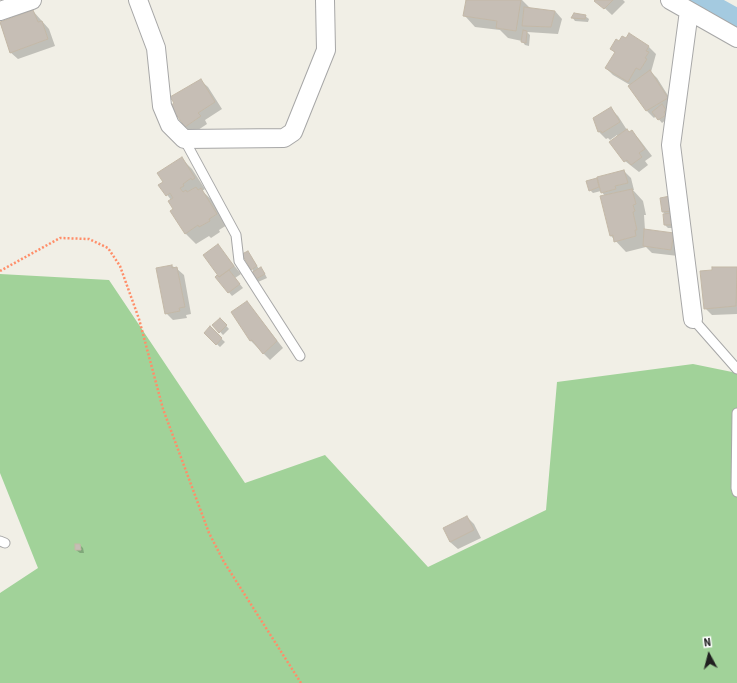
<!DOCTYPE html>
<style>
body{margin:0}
#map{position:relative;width:737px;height:683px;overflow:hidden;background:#f1efe6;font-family:"Source Sans 3",sans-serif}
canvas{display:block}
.north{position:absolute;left:689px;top:635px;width:40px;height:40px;-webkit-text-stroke:3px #fff;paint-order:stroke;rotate:353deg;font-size:11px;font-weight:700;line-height:16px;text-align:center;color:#202020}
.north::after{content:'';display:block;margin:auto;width:14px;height:18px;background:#202020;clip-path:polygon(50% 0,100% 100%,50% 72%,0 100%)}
</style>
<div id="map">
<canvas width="737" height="683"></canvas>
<div class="north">N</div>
</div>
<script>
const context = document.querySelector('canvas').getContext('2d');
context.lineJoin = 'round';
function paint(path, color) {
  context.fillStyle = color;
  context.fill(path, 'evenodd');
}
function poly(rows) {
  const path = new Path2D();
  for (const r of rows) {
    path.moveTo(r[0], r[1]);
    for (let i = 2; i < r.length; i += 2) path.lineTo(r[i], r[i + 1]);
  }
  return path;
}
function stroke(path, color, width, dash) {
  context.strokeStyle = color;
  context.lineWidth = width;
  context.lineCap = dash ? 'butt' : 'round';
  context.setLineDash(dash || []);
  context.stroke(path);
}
paint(poly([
 [0,274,109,280,245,483,325,455,428,567,546,510,557,382,693,364,737,373,737,683,0,683,0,593,38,568,0,473]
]), '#a1d299');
paint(poly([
 [467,0,522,0,531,9,555,11,562,19,558,34,527,32,530,35,529,46,525,45,522,41,508,38,500,30,475,27,465,16],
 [596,0,623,0,625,2,612,15],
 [33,11,49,29,55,46,18,59,10,52,0,23],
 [585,16,589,19,588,22,575,21,572,17],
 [630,35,649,47,656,54,651,72,657,78,674,105,666,110,668,118,662,123,656,116,654,118,647,111,630,85,613,75,606,68,615,53,611,49,627,40],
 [200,80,208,87,222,109,205,120,207,124,192,134,185,126],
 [611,109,618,116,627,130,630,133,632,132,639,139,652,156,645,161,648,165,639,172,625,161,617,135,610,140,608,138,606,139,599,132,594,119],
 [182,159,192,169,205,189,202,191,212,200,227,225,219,230,220,232,211,238,209,236,196,244,185,233,171,200,160,185,164,182],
 [624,171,631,178,634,190,633,190,643,201,646,215,644,215,645,230,673,234,678,256,652,253,646,247,626,252,611,236,605,196,601,191,593,193,590,190,597,179,599,182],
 [670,198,675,228,668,228,665,225,666,215,663,212],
 [218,246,241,274,235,278,243,288,232,296,216,277,219,275],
 [248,252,259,269,264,272,267,278,258,282,255,279],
 [172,266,176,268,184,275,191,314,186,315,187,318,173,320,166,313],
 [713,268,737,268,737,314,712,315,705,308],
 [247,302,283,348,270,360,251,341,233,312],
 [220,319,229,329,223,335,214,325],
 [210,328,225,342,220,347,205,333],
 [467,517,474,524,481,538,458,549,450,542,444,528],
 [80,545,83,548,84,553,80,553,76,550]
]), '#0003');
stroke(poly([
 [692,0,737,25]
]), '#a4cae0', 31);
const building = poly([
 [466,0,521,0,516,31,496,28,497,21,463,16,466,0],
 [613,0,604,9,594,1,595,0,613,0],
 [524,7,555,11,551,27,522,26,524,7],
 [33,10,38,22,42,21,48,39,10,53,0,22,33,10],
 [574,13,586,15,585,19,571,18,574,13],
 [523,30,527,31,526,43,521,42,523,30],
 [629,33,649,46,646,51,649,52,645,58,647,59,640,70,636,68,628,82,605,68,615,52,610,49,616,39,619,41,622,36,626,38,629,33],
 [650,70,668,98,646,111,628,86,650,70],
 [201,79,215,102,198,113,201,116,185,127,170,106,174,103,170,97,201,79],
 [662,104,666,110,664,112,666,115,658,120,652,112,662,104],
 [611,107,620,122,602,133,601,131,598,132,593,118,611,107],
 [627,129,629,132,632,130,645,149,639,153,642,157,631,165,627,160,624,162,609,142,627,129],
 [182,157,195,178,192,180,191,178,183,184,184,186,180,188,183,192,186,190,187,192,196,187,198,190,201,188,217,214,209,219,210,221,199,227,198,225,185,234,170,211,173,209,168,201,173,198,170,193,166,196,158,185,163,182,157,173,182,157],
 [624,170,628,183,615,186,616,189,601,193,597,177,624,170],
 [597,178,599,187,589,191,586,181,597,178],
 [632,189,636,204,633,205,635,211,633,212,637,230,635,230,636,236,614,242,613,235,610,236,600,196,632,189],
 [670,196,672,211,662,212,660,198,670,196],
 [671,213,672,225,664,225,663,214,671,213],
 [644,229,674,233,671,250,643,246,644,229],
 [218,244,234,266,219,277,203,255,218,244],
 [248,251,257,266,251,270,242,254,248,251],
 [172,265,172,268,177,267,185,307,179,308,180,311,165,314,156,268,172,265],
 [261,267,265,274,254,280,251,273,261,267],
 [712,267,737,267,736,306,704,309,700,271,712,270,712,267],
 [229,270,240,284,228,293,215,277,217,275,219,277,229,270],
 [247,301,277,341,263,354,252,340,250,341,231,312,247,301],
 [220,318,227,325,219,333,212,325,220,318],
 [210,326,222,338,216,345,204,333,210,326],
 [467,516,474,530,450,542,443,528,467,516],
 [75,544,80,544,81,550,75,550,75,544]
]);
paint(building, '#c6beb5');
stroke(building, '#c3b8a7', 1);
const service = poly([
 [184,139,236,235,239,261,300,356],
 [693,319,737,369],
 [737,413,736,488,737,492],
 [0,541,5,543]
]);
const minor = poly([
 [138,0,156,48,162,106,170,125,184,139,284,138,293,132,326,50,325,0],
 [670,0,737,38],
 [0,11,32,0],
 [689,11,671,145,693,319]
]);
stroke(service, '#a7a7a7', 11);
stroke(minor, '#a7a7a7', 20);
stroke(poly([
 [0,271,60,238,89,239,108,248,120,266,139,319,163,409,209,533,224,562,301,683]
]), '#ff8e69', 2.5, [2, 2]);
stroke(service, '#fff', 9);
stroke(minor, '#fff', 18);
</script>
